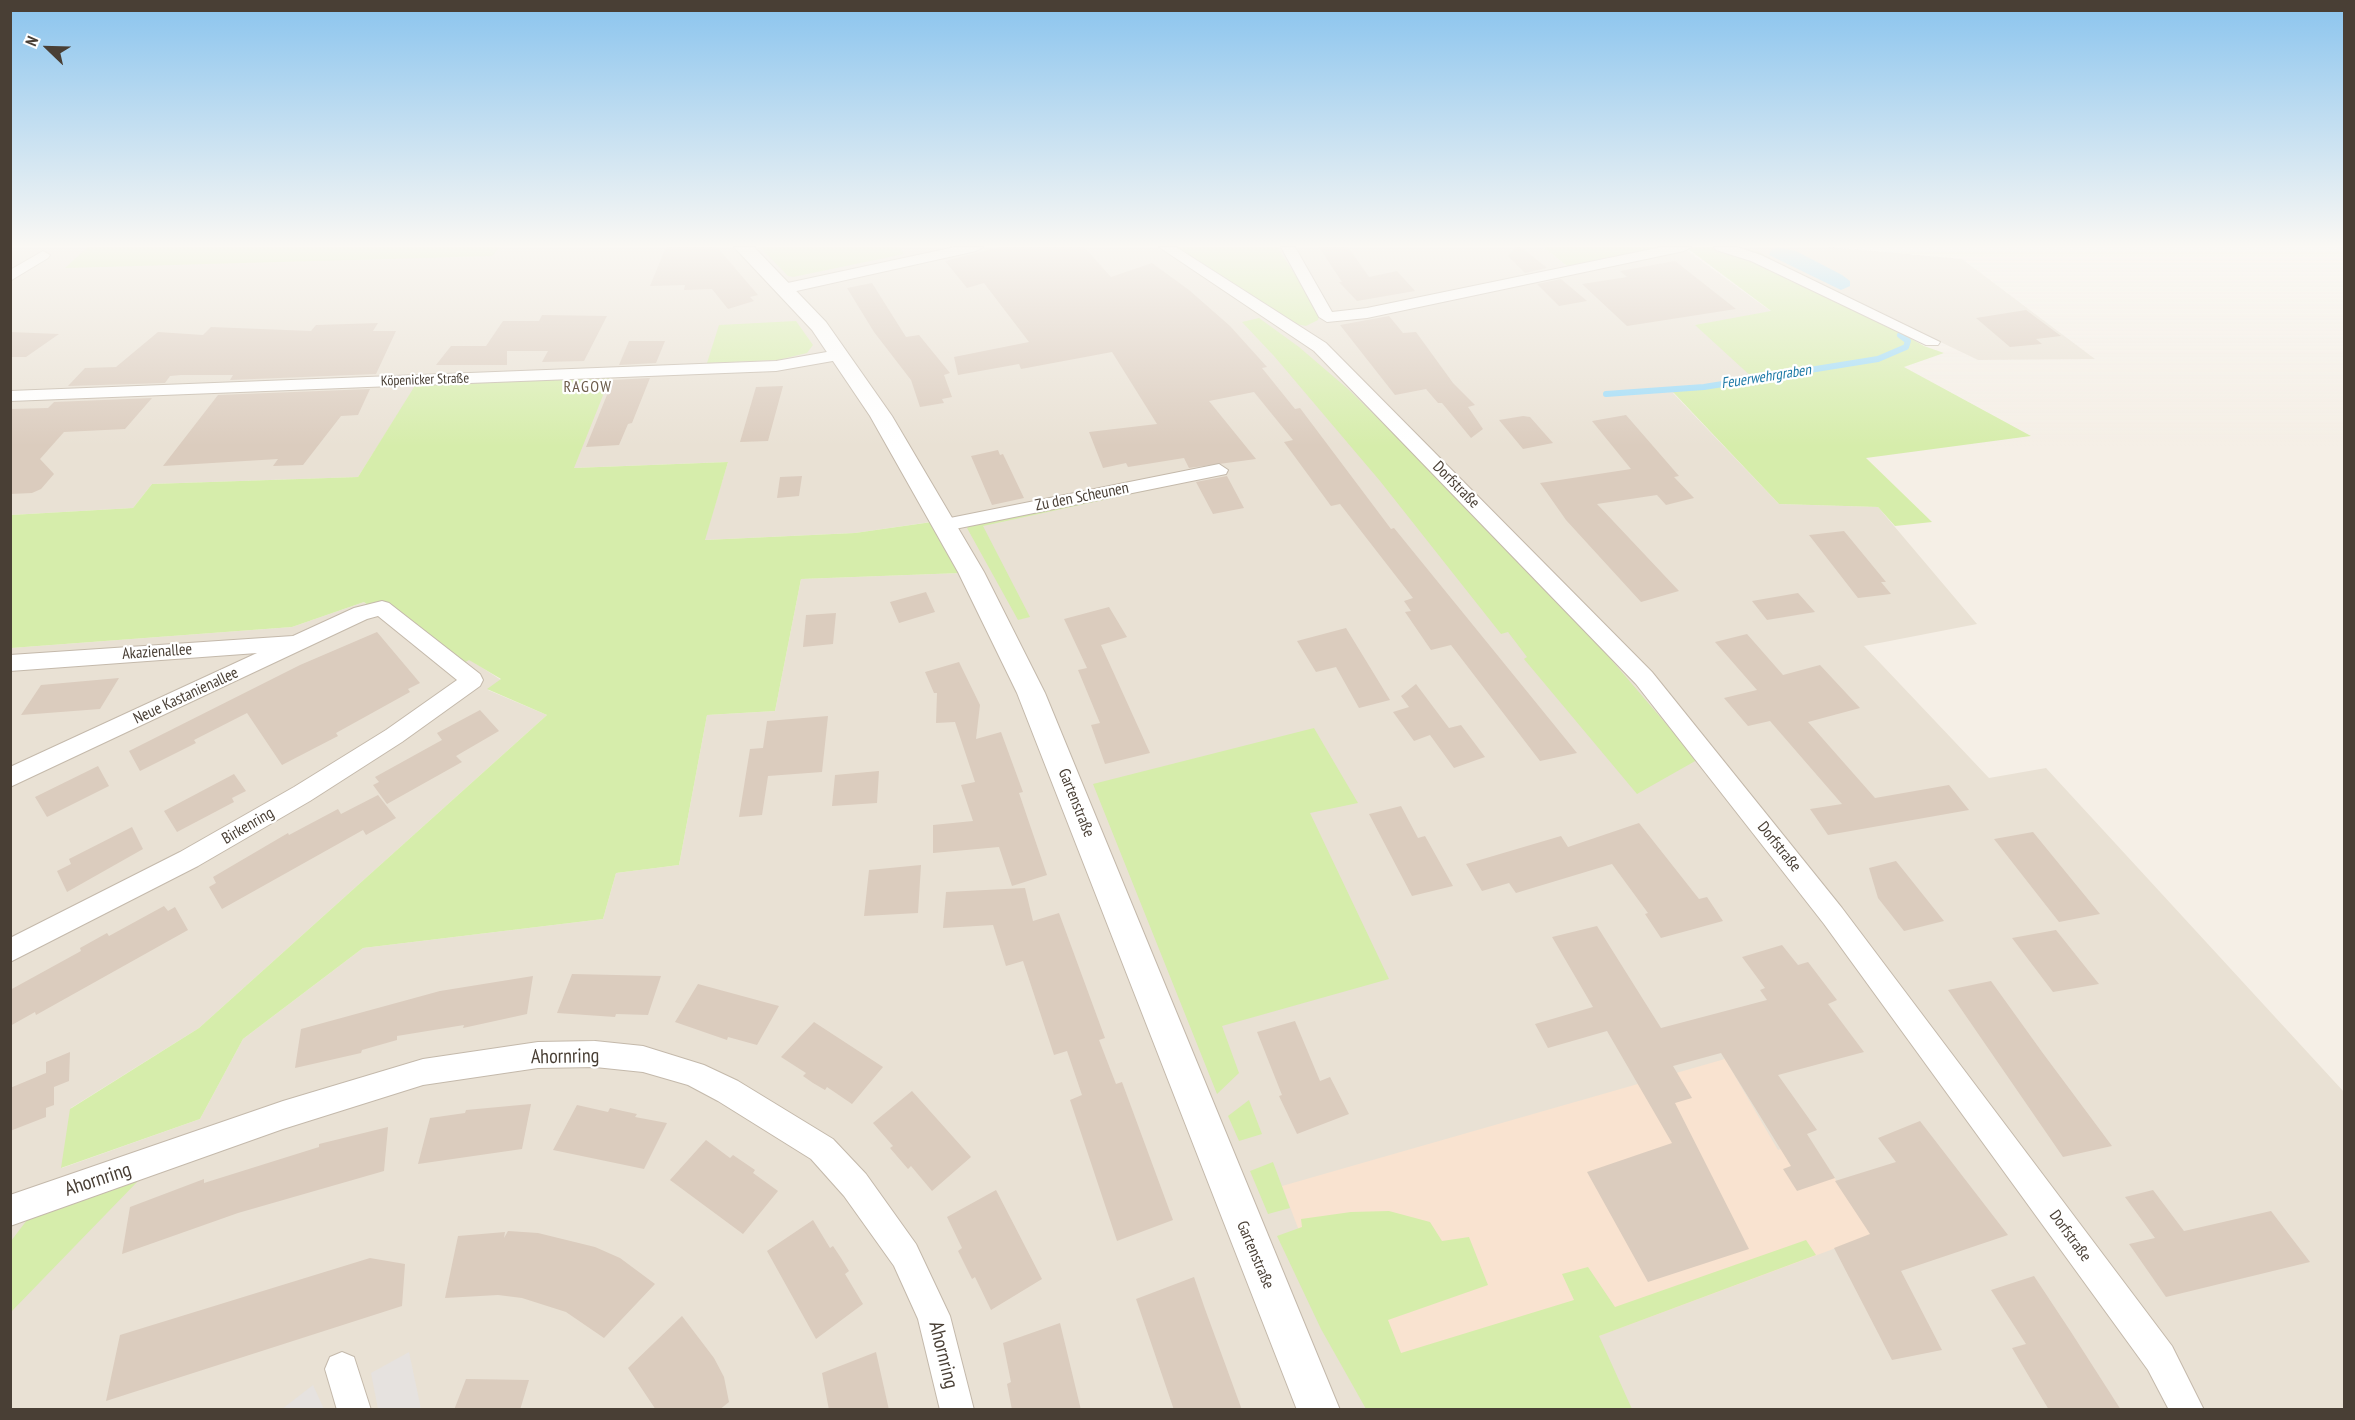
<!DOCTYPE html>
<meta charset="utf-8">
<style>
body{margin:0}
#map{position:relative;width:2355px;height:1420px;overflow:hidden;background:#f5efe6;font-family:"PT Sans Narrow",sans-serif}
canvas{display:block}
.frame{position:absolute;inset:0;border:12px solid #493f35;pointer-events:none}
.north{position:absolute;left:18px;top:18px;width:60px;height:60px;-webkit-text-stroke:4px #fff;paint-order:stroke;rotate:293deg;font-size:16px;font-weight:700;line-height:24px;text-align:center;color:#493f35}
.north::after{content:'';display:block;margin:auto;width:21px;height:27px;background:#493f35;clip-path:polygon(50% 0,100% 100%,50% 72%,0 100%)}
</style>
<div id="map">
<canvas width="2355" height="1420"></canvas>
<div class="frame"></div>
<div class="north">N</div>
</div>
<script>
const context = document.querySelector('canvas').getContext('2d');
context.lineJoin = 'round';
function paint(path, color) {
  context.fillStyle = color;
  context.fill(path, 'evenodd');
}
function poly(rows) {
  const path = new Path2D();
  for (const r of rows) {
    path.moveTo(r[0], r[1]);
    for (let i = 2; i < r.length; i += 2) path.lineTo(r[i], r[i + 1]);
  }
  return path;
}
function stroke(path, color, width, dash) {
  context.strokeStyle = color;
  context.lineWidth = width;
  context.lineCap = dash ? 'butt' : 'round';
  context.setLineDash(dash || []);
  context.stroke(path);
}
function drawText(font, color, halo, rows, align = 'center') {
  context.font = font + ' "PT Sans Narrow",sans-serif';
  context.lineWidth = 4.5;
  context.setLineDash([]);
  context.textBaseline = 'middle';
  context.strokeStyle = halo;
  context.fillStyle = color;
  for (const [text, x, y, turn = 0] of rows) {
    context.save();
    context.translate(x, y);
    context.rotate((+turn || 0) * Math.PI / 180);
    context.textAlign = isNaN(turn) ? turn : align;
    if (halo) context.strokeText(text, 0, 0);
    context.fillText(text, 0, 0);
    context.restore();
  }
}
paint(poly([
 [11,247,1543,247,1572,270,1685,249,1772,312,1755,379,1673,393,1779,504,1878,507,1977,624,1864,646,1989,778,2046,768,2344,1092,2344,1409,1339,1409,952,519,855,533,704,540,728,462,573,468,609,378,417,384,358,477,152,484,133,508,11,515],
 [1742,247,1828,247,1962,259,2095,359,1978,360],
 [961,573,1016,686,1300,1410,11,1410,11,648,292,627,364,602,452,670,469,659,501,680,488,690,547,715,199,1028,71,1108,62,1168,200,1119,243,1039,363,948,603,919,616,873,679,865,707,715,775,711,801,579]
]), '#e9e1d4');
paint(poly([
 [1725,1059,1778,1150,1811,1141,1871,1235,1599,1336,1367,1409,1282,1186]
]), '#f9e3d0');
paint(poly([
 [88,247,500,247,492,256,65,268],
 [760,247,899,247,904,254,793,277,788,276],
 [1170,247,1277,247,1320,312,1318,320,1306,326,1291,323],
 [1543,247,1740,247,1759,252,1924,346,1944,353,1904,367,2031,436,1866,458,1932,522,1895,526,1878,507,1779,504,1673,392,1754,379,1695,325,1771,311,1687,248,1572,270],
 [1259,318,1299,347,1348,389,1485,524,1567,608,1697,760,1637,794,1524,659,1527,657,1508,632,1501,634,1380,481,1274,356,1242,322],
 [796,321,813,345,807,353,778,360,707,363,719,325],
 [610,378,574,468,728,462,705,540,855,533,932,522,961,573,801,579,775,711,707,715,679,865,616,873,603,919,363,948,243,1039,200,1119,61,1168,70,1109,199,1028,547,715,487,689,501,679,469,660,452,670,364,602,292,627,11,648,11,515,133,508,152,484,358,477,416,384],
 [1187,480,1187,482,983,526,1030,617,1018,620,967,528,976,521],
 [1314,728,1358,803,1310,813,1389,979,1222,1026,1239,1073,1217,1094,1093,784],
 [1249,1100,1262,1134,1239,1141,1228,1116],
 [1273,1162,1290,1208,1268,1214,1250,1171],
 [138,1181,11,1312,11,1241,27,1220],
 [1389,1211,1430,1222,1442,1241,1469,1237,1488,1285,1388,1320,1401,1353,1574,1300,1562,1274,1588,1267,1615,1307,1806,1240,1816,1255,1599,1336,1632,1409,1366,1409,1321,1329,1277,1236,1302,1227,1301,1219,1351,1212]
]), '#d6edab');
paint(poly([
 [409,1352,421,1409,378,1409,371,1373],
 [313,1385,324,1409,282,1409]
]), '#e6e2df');
paint(poly([
 [1778,247,1796,251,1842,275,1850,281,1850,286,1841,290,1769,255,1771,250]
]), '#9ddbf8');
stroke(poly([
 [1606,394,1704,387,1878,359,1906,347,1908,341,1900,335]
]), '#9ddbf8', 6);
paint(poly([
 [666,247,717,247,758,295,750,297,754,301,728,309,712,289,684,290,685,285,650,286],
 [1000,247,1084,247,1111,277,1152,263,1189,290,1230,326,1267,367,1262,368,1295,409,1300,408,1391,529,1394,528,1577,753,1540,761,1451,645,1431,650,1405,612,1411,611,1404,601,1413,598,1340,504,1331,506,1284,442,1293,440,1254,392,1209,401,1256,459,1189,468,1184,458,1128,467,1126,463,1103,468,1089,432,1157,424,1112,352,1021,369,1019,364,958,375,954,357,1029,342,984,283,967,288,945,261],
 [1319,247,1348,247,1369,277,1397,271,1415,291,1357,301,1339,282,1342,282],
 [1516,247,1521,247,1547,268,1525,273,1508,256],
 [1675,261,1736,309,1627,326,1582,284,1627,277,1620,271],
 [1561,279,1587,301,1559,306,1537,284],
 [872,283,906,337,919,335,950,373,944,375,952,397,942,399,944,403,920,407,911,380,874,332,847,288],
 [2026,310,2061,336,2036,339,2042,344,2010,347,1976,318],
 [542,315,607,316,584,361,542,362,548,351,507,351,507,365,436,365,451,346,486,346,503,321,539,321],
 [1389,316,1403,333,1416,332,1453,383,1475,405,1468,407,1483,429,1471,438,1442,403,1438,403,1426,389,1395,395,1340,325],
 [378,323,373,331,396,331,376,374,230,380,233,375,181,375,170,376,165,383,68,386,85,368,116,367,158,332,203,335,211,327,311,331,316,325],
 [10,332,59,334,26,357,10,357],
 [629,341,665,341,656,363,619,365],
 [650,378,632,423,628,424,619,445,586,447,613,380],
 [783,386,768,441,740,442,756,387],
 [370,389,358,415,341,416,303,465,273,466,278,459,163,466,218,395],
 [152,398,125,429,64,432,40,459,54,474,41,489,32,493,10,494,10,409,48,408,54,402],
 [1626,415,1679,476,1674,477,1694,498,1666,505,1657,495,1597,504,1679,591,1641,602,1566,520,1540,483,1631,469,1592,421],
 [1523,416,1530,417,1553,443,1523,449,1499,420],
 [998,450,1000,455,1003,454,1024,498,992,505,971,456],
 [802,476,799,496,777,498,780,477],
 [1227,476,1244,508,1213,514,1196,482],
 [1844,531,1886,582,1881,582,1891,594,1858,598,1809,535],
 [926,592,935,612,899,623,890,602],
 [1798,593,1815,612,1767,620,1752,601],
 [1109,607,1127,637,1101,645,1150,753,1105,764,1091,725,1100,723,1078,670,1087,668,1064,619],
 [836,613,833,644,803,647,806,615],
 [1346,628,1390,700,1359,708,1336,667,1316,672,1297,641],
 [377,632,420,683,408,689,410,692,336,733,338,736,282,765,247,713,194,740,196,743,140,771,129,751,300,665],
 [1747,634,1783,675,1820,665,1860,708,1808,722,1875,798,1949,785,1969,810,1828,835,1810,809,1842,804,1770,721,1748,726,1724,698,1757,690,1715,642],
 [959,662,980,705,976,739,1001,732,1023,792,1019,793,1047,875,1012,886,999,847,933,853,933,825,973,821,961,785,975,782,955,722,936,723,937,693,934,693,925,672],
 [119,678,100,709,21,715,41,685],
 [1416,684,1449,728,1461,725,1485,757,1454,768,1430,735,1414,741,1393,712,1409,707,1401,696],
 [480,710,499,731,456,756,462,762,387,804,373,785,379,782,375,777,442,740,437,733],
 [828,716,822,772,768,776,762,815,739,817,750,749,763,748,767,721],
 [98,766,109,786,47,817,35,797],
 [879,771,877,803,832,806,835,775],
 [234,774,246,791,232,798,234,802,177,832,164,811],
 [378,795,396,818,366,835,363,830,222,909,209,887,216,883,213,877,288,833,289,835,338,809,341,814],
 [1401,806,1418,838,1425,836,1453,886,1412,896,1369,814],
 [1639,823,1699,899,1707,897,1723,921,1661,938,1645,914,1648,913,1612,864,1516,893,1509,883,1482,891,1466,864,1561,836,1568,847],
 [132,827,143,849,67,892,57,871,71,864,69,859],
 [2033,832,2100,914,2059,922,1994,839],
 [1896,861,1944,921,1904,931,1878,898,1869,868],
 [921,865,918,913,864,916,869,870],
 [1025,888,1033,921,1059,913,1105,1038,1099,1040,1116,1084,1122,1082,1173,1220,1117,1241,1070,1100,1082,1095,1067,1051,1054,1055,1023,961,1006,966,993,925,943,928,946,892],
 [164,906,168,911,175,907,188,930,36,1015,35,1012,10,1026,10,990,81,951,80,948,107,933,109,936],
 [1597,926,1661,1028,1767,1000,1760,990,1765,988,1742,957,1782,945,1798,965,1808,962,1837,1000,1828,1004,1864,1052,1778,1075,1817,1130,1807,1134,1835,1178,1797,1191,1783,1169,1791,1166,1721,1053,1673,1066,1692,1098,1675,1103,1749,1249,1648,1282,1587,1172,1672,1143,1607,1031,1548,1048,1535,1024,1593,1007,1552,937],
 [2056,930,2099,984,2053,992,2012,938],
 [572,974,616,975,661,976,648,1015,616,1014,615,1017,557,1013],
 [533,976,527,1014,463,1028,464,1025,397,1036,397,1040,362,1050,361,1053,295,1068,301,1029,440,991],
 [1991,981,2042,1052,2112,1146,2063,1157,1948,990],
 [698,984,779,1006,757,1045,728,1037,727,1040,675,1022],
 [1295,1021,1320,1081,1330,1077,1349,1114,1297,1134,1279,1096,1282,1095,1257,1032],
 [814,1022,883,1067,852,1104,827,1087,825,1090,813,1083,803,1076,806,1073,781,1057],
 [70,1052,69,1081,54,1087,54,1105,46,1108,46,1117,10,1131,10,1088,46,1073,46,1062],
 [912,1091,971,1157,932,1191,911,1166,908,1169,890,1148,893,1146,873,1123],
 [531,1104,522,1149,418,1164,430,1118,465,1113,466,1110],
 [577,1105,608,1112,610,1108,623,1111,637,1114,635,1117,667,1123,644,1169,553,1150],
 [1920,1121,2008,1235,1901,1271,1942,1350,1892,1360,1834,1248,1870,1234,1835,1181,1896,1162,1878,1138],
 [388,1127,384,1171,238,1213,122,1254,130,1207,204,1179,204,1183,319,1147,319,1144],
 [706,1140,730,1158,733,1155,755,1170,753,1173,778,1191,743,1234,670,1180],
 [996,1190,1042,1279,991,1310,975,1277,972,1279,958,1251,962,1248,947,1217],
 [2153,1190,2184,1231,2271,1211,2310,1262,2166,1297,2129,1244,2155,1238,2125,1197],
 [813,1220,830,1248,833,1246,841,1258,849,1271,845,1274,863,1304,816,1339,767,1251],
 [508,1231,538,1233,595,1247,620,1258,655,1284,604,1338,566,1312,522,1298,498,1295,445,1298,458,1236,505,1232,504,1238],
 [370,1258,405,1264,402,1306,106,1401,120,1335],
 [2034,1276,2071,1332,2121,1410,2049,1410,2012,1348,2026,1344,1991,1290],
 [1194,1277,1205,1309,1242,1410,1174,1410,1136,1299],
 [682,1316,714,1358,724,1377,729,1402,719,1410,656,1410,628,1368],
 [1060,1323,1081,1410,1012,1410,1007,1384,1011,1382,1003,1343],
 [876,1352,889,1410,829,1410,822,1373],
 [466,1379,529,1380,520,1410,454,1410]
]), '#dbccbe');
const minor = poly([
 [955,247,983,247,976,251,783,294,775,289,783,284,955,247],
 [1159,247,1176,247,1326,343,1652,672,1842,908,2172,1346,2204,1410,2169,1410,2148,1370,1824,924,1636,684,1314,351,1159,247],
 [1281,247,1295,247,1332,312,1367,308,1662,247,1691,247,1684,251,1367,318,1327,322,1319,317,1281,247],
 [1714,247,1737,247,1761,255,1940,342,1938,345,1926,345,1751,261,1716,250,1714,247],
 [43,251,50,255,48,258,10,281,10,270,43,251],
 [838,350,846,355,844,359,776,371,10,401,10,391,776,361,838,350],
 [1219,464,1228,470,1226,474,945,531,938,529,935,525,938,521,945,519,1219,464],
 [382,601,389,603,480,674,483,680,480,686,402,742,310,801,198,866,10,962,10,938,180,852,294,787,386,730,457,680,378,616,367,619,10,787,10,767,257,653,10,671,10,655,293,636,354,608,382,601],
 [595,1041,643,1046,704,1065,738,1081,833,1139,866,1174,916,1244,950,1316,974,1410,940,1410,918,1319,894,1266,844,1196,811,1159,718,1101,688,1085,643,1072,595,1067,538,1068,423,1085,283,1129,10,1226,10,1195,283,1101,423,1059,538,1042,595,1041],
 [342,1352,354,1357,371,1410,337,1410,325,1369,330,1357,342,1352]
]);
const tertiary = poly([
 [734,247,754,247,826,322,892,416,984,572,1045,693,1340,1410,1297,1410,1017,693,958,572,870,416,812,330,734,247]
]);
stroke(minor, '#c4b9ab', 2);
stroke(tertiary, '#c4b9ab', 2);
paint(minor, '#fff');
paint(tertiary, '#fff');
const sky = context.createLinearGradient(0, 0, 0, 446);
sky.addColorStop(0, '#8ac4ee');
sky.addColorStop(0.55, '#faf8f4');
sky.addColorStop(1, '#faf8f400');
context.fillStyle = sky;
context.fillRect(0, 0, 2355, 446);
drawText('14px', '#493f35', '#fff', [
 ["Köpenicker Straße",425,380,-2]
]);
drawText('italic 15px', '#1f7aa6', '#fff', [
 ["Feuerwehrgraben",1766,377,-9]
]);
context.letterSpacing = '1.5px';
drawText('16px', '#6d5c4b', '#fff', [
 ["RAGOW",588,387]
]);
context.letterSpacing = '0px';
drawText('16px', '#493f35', '#fff', [
 ["Dorfstraße",1456,485,45],
 ["Zu den Scheunen",1082,497,-11],
 ["Akazienallee",157,652,-4],
 ["Neue Kastanienallee",186,696,-25],
 ["Gartenstraße",1076,803,68],
 ["Birkenring",248,826,-30],
 ["Dorfstraße",1779,847,51],
 ["Dorfstraße",2070,1236,54],
 ["Gartenstraße",1255,1255,67]
]);
drawText('20px', '#493f35', '#fff', [
 ["Ahornring",565,1057,-1],
 ["Ahornring",98,1180,-18],
 ["Ahornring",943,1355,76]
]);
</script>
